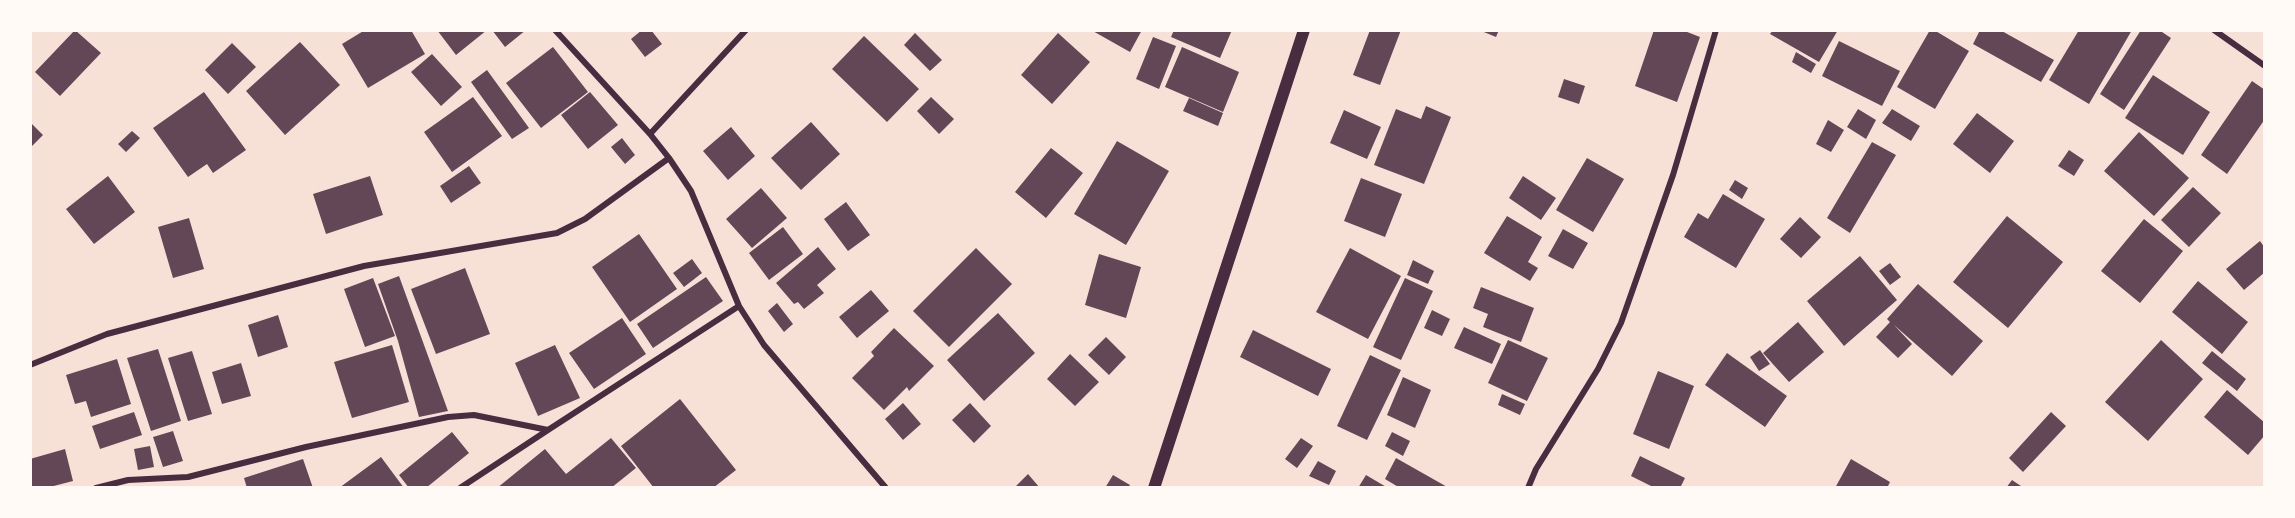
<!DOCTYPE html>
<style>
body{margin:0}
#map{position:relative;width:2295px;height:518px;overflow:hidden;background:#f7e1d7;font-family:Spectral,serif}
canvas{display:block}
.frame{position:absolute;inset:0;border:32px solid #fffaf5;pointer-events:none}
</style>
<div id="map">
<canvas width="2295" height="518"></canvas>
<div class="frame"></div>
</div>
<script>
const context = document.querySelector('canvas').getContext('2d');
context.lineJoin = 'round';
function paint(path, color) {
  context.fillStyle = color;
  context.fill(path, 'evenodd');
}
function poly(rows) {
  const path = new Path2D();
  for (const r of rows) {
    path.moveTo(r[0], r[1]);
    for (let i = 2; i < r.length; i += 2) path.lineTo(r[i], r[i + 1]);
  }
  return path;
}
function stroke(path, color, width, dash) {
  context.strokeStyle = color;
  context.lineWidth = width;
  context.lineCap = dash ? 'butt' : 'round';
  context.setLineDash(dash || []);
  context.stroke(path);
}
paint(poly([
 [75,30,101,53,60,96,35,72],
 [365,30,411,30,425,54,368,88,342,44],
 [437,30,487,30,456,55],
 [492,30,526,30,505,47],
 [642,30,651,30,662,44,645,57,631,39],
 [1091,30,1142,30,1130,52],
 [1174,30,1232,30,1220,58,1171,37],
 [1370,30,1401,30,1380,85,1353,75],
 [1479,30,1499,30,1496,37],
 [1654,30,1682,30,1700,37,1677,102,1635,86],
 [1773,30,1838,30,1819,62,1770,34],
 [1930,30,1934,30,1969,51,1935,109,1897,87],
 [1980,30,2000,30,2054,60,2041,82,1973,44],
 [2079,30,2132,30,2089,104,2049,80],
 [2141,30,2159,30,2171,38,2124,110,2100,94],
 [915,33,942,60,930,71,904,45],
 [1058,33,1090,62,1052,104,1021,75],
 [864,36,919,89,887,122,832,69],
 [1153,37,1176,46,1159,89,1136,79],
 [1839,41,1900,71,1882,106,1822,76],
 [300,42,340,85,285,135,246,91],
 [232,43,256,67,228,94,205,70],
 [553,47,588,92,541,128,506,83],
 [1182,47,1239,72,1223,112,1165,87],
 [1796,52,1816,64,1811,73,1792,62],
 [432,54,462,87,441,106,411,72],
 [487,70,529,128,512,139,471,82],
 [2153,75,2210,112,2183,155,2125,118],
 [1564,79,1585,86,1579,104,1558,97],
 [2252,81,2265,90,2265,119,2227,174,2201,155],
 [204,92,246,150,213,173,207,164,188,177,153,128],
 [590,92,618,125,588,149,561,115],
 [473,97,502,136,452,172,424,132],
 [931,97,954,119,939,134,917,111],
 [1189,98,1223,113,1218,126,1183,111],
 [1426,106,1451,117,1424,184,1374,165,1396,109,1421,119],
 [1858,109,1876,120,1866,139,1847,127],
 [1892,109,1920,126,1911,141,1882,123],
 [1344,110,1381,127,1367,159,1330,143],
 [1977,113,2014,141,1990,173,1953,144],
 [1828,120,1844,130,1831,152,1816,144],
 [30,122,43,135,30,148],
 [811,122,840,154,801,190,771,158],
 [731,127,755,156,728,180,703,151],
 [132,131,140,138,126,152,118,144],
 [2139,132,2189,178,2154,216,2104,171],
 [622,138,635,155,625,164,611,147],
 [1117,141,1169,171,1126,245,1074,214],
 [1872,142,1896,155,1850,233,1827,218],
 [1051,148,1083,173,1046,218,1015,192],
 [2069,150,2084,160,2074,176,2058,166],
 [1587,158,1624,179,1593,232,1556,210],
 [469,166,481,183,451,203,440,186],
 [108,176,135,212,94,244,66,209],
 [370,176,383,215,326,234,313,194],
 [1523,176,1556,198,1541,220,1509,198],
 [1361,178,1402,194,1385,237,1344,221],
 [1735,180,1748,188,1742,199,1729,190],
 [2193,187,2221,213,2189,247,2161,220],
 [761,188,787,218,752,248,726,219],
 [1723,194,1765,219,1736,268,1684,237,1698,213,1708,219],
 [846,202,870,235,848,251,824,219],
 [1507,216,1542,237,1528,262,1538,268,1530,281,1484,253],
 [2007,216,2063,262,2008,328,1953,282],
 [1800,217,1821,237,1801,258,1780,239],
 [189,218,204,269,173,278,158,227],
 [2144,219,2183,251,2140,303,2101,271],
 [783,227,803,254,769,280,749,253],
 [1563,229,1588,243,1573,269,1548,256],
 [639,234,677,289,630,322,592,267],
 [2260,241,2265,248,2265,272,2244,290,2226,269],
 [818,247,836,269,817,285,824,293,804,309,798,302,794,304,776,283],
 [976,248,1012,284,949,347,913,311],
 [1350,248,1401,276,1368,339,1316,312],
 [1099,254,1141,267,1126,318,1085,305],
 [1860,256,1897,300,1844,346,1807,301],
 [692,259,702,273,684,287,673,273],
 [1413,260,1434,271,1428,284,1407,275],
 [1890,263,1901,277,1890,285,1879,271],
 [465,268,490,334,436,354,411,289],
 [399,276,448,411,419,417,398,341,378,284],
 [706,277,723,301,653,348,637,324],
 [373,278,395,336,365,347,344,289],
 [1405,278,1433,291,1401,360,1373,347],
 [2198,281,2248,322,2222,354,2172,312],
 [1918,284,1983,341,1952,376,1894,325,1912,344,1898,358,1876,337,1890,322,1887,319],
 [1481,287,1534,308,1521,342,1483,327,1488,314,1473,308],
 [871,290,889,311,857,338,839,317],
 [777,303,793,324,784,332,768,311],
 [1432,310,1450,319,1442,336,1424,328],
 [998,313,1035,353,984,401,947,360],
 [278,315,288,347,258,357,248,325],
 [622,318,646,354,594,389,569,353],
 [1798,322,1824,352,1789,382,1763,353],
 [1464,327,1501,344,1492,364,1454,348],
 [894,328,934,366,909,391,907,387,884,410,852,378,874,356,871,352],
 [1253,330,1331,369,1318,396,1240,357],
 [1106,337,1126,357,1109,375,1088,355],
 [1508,340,1548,358,1527,401,1488,383],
 [2161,340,2203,379,2148,441,2105,402],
 [392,345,409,402,352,418,334,362],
 [555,345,580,398,538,416,515,363],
 [158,349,181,421,151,431,127,358],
 [1760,350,1770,364,1759,371,1750,357],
 [192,351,212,414,188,421,168,358],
 [2212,351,2246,379,2237,391,2202,363],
 [1727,353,1787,396,1765,427,1705,385],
 [1070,354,1099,382,1075,406,1047,379],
 [1370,355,1401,370,1367,440,1337,426],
 [117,359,131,404,91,417,86,401,75,404,66,375],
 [241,363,251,396,222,404,212,372],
 [1658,371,1694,386,1669,449,1633,434],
 [1403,377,1431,390,1415,428,1387,415],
 [2227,390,2265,423,2265,435,2248,455,2204,417],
 [1502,394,1525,404,1520,415,1498,405],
 [680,399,736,470,713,488,654,488,621,446],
 [903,403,921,424,903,440,885,419],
 [970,403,991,426,974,443,952,420],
 [134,412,142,435,100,449,92,426],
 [2051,412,2066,426,2023,472,2009,458],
 [173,431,183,461,163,467,153,437],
 [452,432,469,453,426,488,409,488,399,475],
 [1392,432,1410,441,1403,456,1385,446],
 [611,438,636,468,611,488,497,488,545,449,566,474],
 [1301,438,1313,446,1297,468,1285,459],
 [150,446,154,467,138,470,134,449],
 [65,449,73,481,46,488,30,488,30,459],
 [1640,456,1685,478,1680,488,1655,488,1631,476],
 [381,457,404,488,339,488],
 [1396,458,1449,488,1400,488,1385,479],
 [303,459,313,488,247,488,244,478],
 [1851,459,1890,482,1887,488,1835,488],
 [1318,461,1336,471,1329,485,1309,476],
 [1028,474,1040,488,1014,488],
 [1113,475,1130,485,1128,488,1105,488],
 [1366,475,1388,488,1358,488],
 [2012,480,2024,488,2006,488]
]), '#644757');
stroke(poly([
 [555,30,650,134,669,158,691,191,739,306,764,345,886,488],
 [2214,30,2265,66],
 [650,134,746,30],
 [30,365,107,334,364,266,557,233,585,219,669,158],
 [96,488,128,480,188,477,306,447,448,417,474,415,548,430,739,306],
 [460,488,548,430],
 [1528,488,1536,469,1598,369,1621,323,1673,175,1716,30]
]), '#4a2c40', 6);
stroke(poly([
 [1154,488,1304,30]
]), '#4a2c40', 12);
</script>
